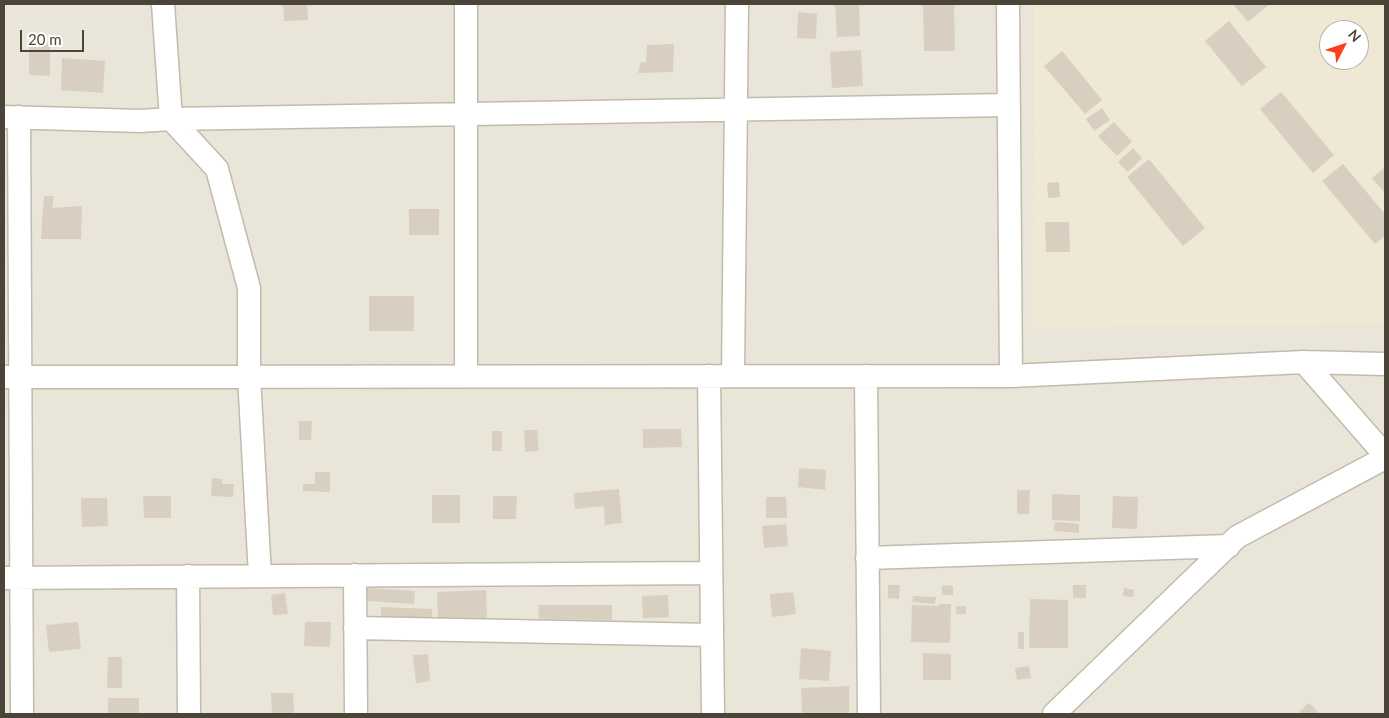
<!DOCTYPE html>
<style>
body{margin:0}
#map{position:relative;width:1389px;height:718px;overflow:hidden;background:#f6f3eb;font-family:Lato,sans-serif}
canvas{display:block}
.frame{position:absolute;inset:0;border:5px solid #4b4439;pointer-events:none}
.north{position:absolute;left:1319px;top:20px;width:50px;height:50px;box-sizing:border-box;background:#fff;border:1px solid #b7b4b0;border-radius:50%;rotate:49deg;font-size:14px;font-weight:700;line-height:20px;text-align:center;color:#4b4439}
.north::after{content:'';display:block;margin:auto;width:18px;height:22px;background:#fd3e1b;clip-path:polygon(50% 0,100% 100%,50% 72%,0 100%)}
.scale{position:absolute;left:20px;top:30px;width:64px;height:22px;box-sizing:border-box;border:2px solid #4b4439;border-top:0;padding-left:6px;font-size:15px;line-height:18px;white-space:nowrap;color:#4b4439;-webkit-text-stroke:4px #fff;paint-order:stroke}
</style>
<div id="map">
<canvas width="1389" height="718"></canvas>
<div class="frame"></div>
<div class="north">N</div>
<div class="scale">20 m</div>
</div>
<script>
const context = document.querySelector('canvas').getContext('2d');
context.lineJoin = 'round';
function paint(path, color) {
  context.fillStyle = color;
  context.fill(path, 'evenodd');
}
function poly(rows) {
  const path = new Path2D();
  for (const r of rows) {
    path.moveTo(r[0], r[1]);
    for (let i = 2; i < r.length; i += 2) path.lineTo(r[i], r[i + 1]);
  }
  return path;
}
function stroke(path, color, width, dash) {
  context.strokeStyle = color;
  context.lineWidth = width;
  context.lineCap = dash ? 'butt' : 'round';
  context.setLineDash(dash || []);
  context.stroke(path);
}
paint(poly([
 [4,4,1385,4,1385,714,4,714],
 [1329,30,1359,30,1359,60,1329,60]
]), '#eae5d9');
paint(poly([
 [1034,4,1385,4,1385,325,1033,327],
 [1329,30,1359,30,1359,60,1329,60]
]), '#efe8d5');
paint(poly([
 [283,4,307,4,308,20,284,21],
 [835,4,859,4,860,36,837,37],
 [923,4,954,4,955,51,924,51],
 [1233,4,1270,4,1248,22],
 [798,12,817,14,816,39,797,38],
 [1229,21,1266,67,1242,86,1205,41],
 [29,43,50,44,50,76,29,75],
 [674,44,673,72,638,73,641,62,646,63,647,45],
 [861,50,863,86,832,88,830,52],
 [1062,51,1102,100,1085,114,1044,66],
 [62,58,105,61,103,93,61,90],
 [1281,92,1334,155,1313,173,1260,109],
 [1102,108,1110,120,1094,131,1086,119],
 [1114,122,1132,142,1117,156,1098,136],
 [1133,148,1142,158,1128,172,1118,162],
 [1149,159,1205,228,1183,246,1127,177],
 [1343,164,1385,214,1385,236,1375,244,1322,181],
 [1385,167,1385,193,1372,178],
 [1059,182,1060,197,1048,198,1047,183],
 [44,196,54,196,52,208,82,206,81,239,41,239],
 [409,209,439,209,439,235,409,235],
 [1045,222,1069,222,1070,252,1046,252],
 [369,296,414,296,414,331,369,331],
 [299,421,312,421,311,440,299,440],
 [643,429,681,429,682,447,643,448],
 [524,430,537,430,539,451,525,452],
 [492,431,502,431,502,451,492,451],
 [799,468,826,470,825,490,798,487],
 [315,472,330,472,330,492,303,491,303,484,315,484],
 [212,478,222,479,222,484,234,484,233,497,211,496],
 [619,489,622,523,605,525,604,506,575,509,574,493],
 [1017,490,1030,490,1029,514,1017,514],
 [1052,494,1080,495,1080,521,1052,520],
 [432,495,460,495,460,523,432,523],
 [143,496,171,496,171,518,144,518],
 [493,496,517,496,516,519,493,519],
 [1113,496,1138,497,1137,529,1112,528],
 [766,497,786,497,787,518,766,518],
 [81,498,107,498,108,526,82,527],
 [1055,522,1079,524,1079,533,1054,531],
 [786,524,788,546,764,548,762,526],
 [888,585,900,585,899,599,888,598],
 [942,585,953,586,953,595,942,595],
 [1073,585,1086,585,1086,598,1073,598],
 [365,588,415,591,414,604,365,601],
 [1124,588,1134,590,1133,597,1123,596],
 [486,590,487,620,438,621,437,592],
 [793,592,796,614,772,617,770,594],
 [285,593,288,614,273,615,271,595],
 [668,595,669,617,643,618,642,596],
 [913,596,936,597,935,604,912,602],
 [1030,599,1068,600,1068,648,1029,648],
 [939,604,951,604,950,643,911,642,912,605,939,606],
 [538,605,612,605,612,620,539,619],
 [956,606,966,606,966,614,956,614],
 [381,607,432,609,432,622,381,620],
 [78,622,81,649,49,652,46,625],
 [305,622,331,622,330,647,304,646],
 [1018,632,1024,632,1024,649,1018,649],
 [801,648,831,651,829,681,799,679],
 [923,653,951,654,951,680,923,680],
 [428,654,430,681,416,683,413,655],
 [108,657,122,657,122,688,107,688],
 [1029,666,1031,678,1017,680,1015,668],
 [849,686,849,714,802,714,801,688],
 [271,693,293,693,294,714,272,714],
 [108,698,139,698,139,714,108,714],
 [1309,703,1320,714,1297,714]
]), '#d8cfc0');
const minor = poly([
 [163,4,171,119,217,169,249,288,249,376,260,576],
 [1008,4,1011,376],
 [4,117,140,121,171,119,1009,105],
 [19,117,22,714],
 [1304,362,1385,455],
 [466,376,466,4],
 [709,376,713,714],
 [733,376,737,4],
 [866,376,869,714],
 [4,377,1011,376,1304,362,1385,364],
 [867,558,1229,546],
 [355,575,356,714],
 [188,576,189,714],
 [4,578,711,573],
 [355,628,712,635],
 [1054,714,1237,537,1385,458]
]);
stroke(minor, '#c2bbad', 25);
stroke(minor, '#fff', 22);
</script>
